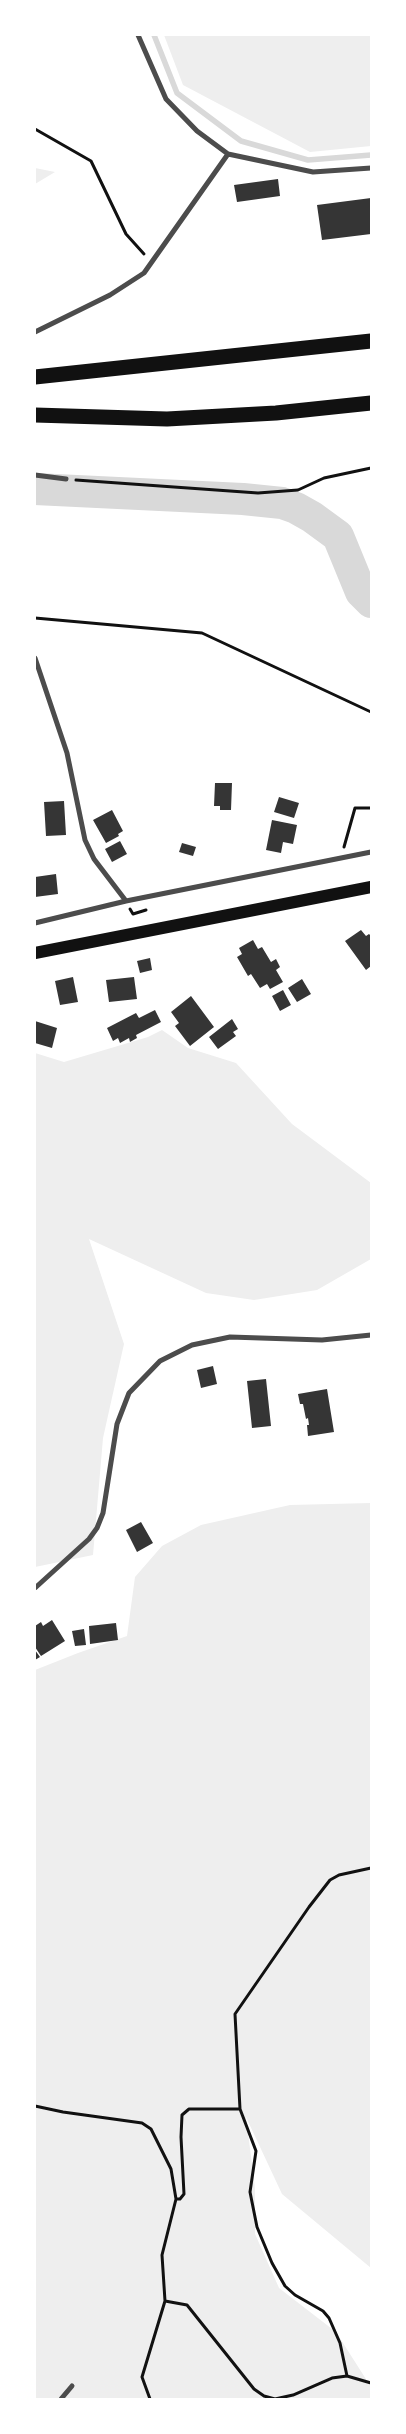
<!DOCTYPE html>
<style>
body{margin:0}
#map{position:relative;width:406px;height:2434px;overflow:hidden;background:#fff;font-family:"PT Serif",serif}
canvas{display:block}
.frame{position:absolute;inset:0;border:36px solid #fff;pointer-events:none}
</style>
<div id="map">
<canvas width="406" height="2434"></canvas>
<div class="frame"></div>
</div>
<script>
const context = document.querySelector('canvas').getContext('2d');
context.lineJoin = 'round';
function paint(path, color) {
  context.fillStyle = color;
  context.fill(path, 'evenodd');
}
function poly(rows) {
  const path = new Path2D();
  for (const r of rows) {
    path.moveTo(r[0], r[1]);
    for (let i = 2; i < r.length; i += 2) path.lineTo(r[i], r[i + 1]);
  }
  return path;
}
function stroke(path, color, width, dash) {
  context.strokeStyle = color;
  context.lineWidth = width;
  context.lineCap = dash ? 'butt' : 'round';
  context.setLineDash(dash || []);
  context.stroke(path);
}
paint(poly([
 [164,35,371,35,371,146,310,152,183,85],
 [35,168,55,172,35,184],
 [162,1030,188,1048,236,1063,292,1124,371,1183,371,1259,317,1290,254,1300,206,1293,89,1239,124,1344,103,1438,93,1555,35,1567,35,1053,64,1062,148,1037],
 [371,1503,371,2268,282,2194,246,2117,255,2188,255,2234,279,2288,336,2332,371,2387,371,2399,35,2399,35,1670,78,1653,127,1636,135,1577,162,1546,201,1525,290,1505]
]), '#eee');
stroke(poly([
 [154,35,177,93,241,141,308,160,371,155]
]), '#d9d9d9', 5.5);
stroke(poly([
 [35,489,243,499,282,503,296,508,312,517,338,536,361,592,371,602]
]), '#d9d9d9', 32);
paint(poly([
 [278,179,280,196,237,202,234,185],
 [371,198,371,234,322,240,317,205],
 [215,783,232,783,231,810,220,810,220,806,214,806],
 [279,797,299,803,294,818,274,812],
 [64,801,66,835,46,836,44,802],
 [112,810,123,831,118,834,119,836,106,843,93,820],
 [272,820,297,825,293,844,283,842,281,853,266,850],
 [120,841,127,854,112,862,105,849],
 [182,843,196,847,193,856,179,852],
 [56,874,58,894,35,897,35,877],
 [361,930,366,936,369,934,371,936,371,966,366,970,345,941],
 [253,940,258,949,262,947,271,962,276,959,280,967,276,970,283,982,270,989,267,984,260,988,251,974,248,976,237,957,242,954,239,948],
 [150,958,152,970,140,973,137,961],
 [73,977,78,1002,60,1005,55,981],
 [134,977,137,999,109,1002,106,980],
 [302,979,311,994,297,1002,288,988],
 [283,990,291,1005,280,1011,272,996],
 [191,996,214,1027,190,1046,175,1026,179,1023,171,1012],
 [155,1010,161,1022,136,1035,137,1038,130,1042,129,1038,120,1043,118,1038,113,1041,107,1028,136,1013,139,1018],
 [232,1019,238,1029,233,1032,236,1036,218,1049,209,1037],
 [35,1021,57,1028,52,1048,35,1043],
 [213,1366,217,1384,201,1388,197,1370],
 [266,1379,271,1426,252,1428,247,1381],
 [327,1389,334,1432,308,1436,307,1425,309,1425,308,1418,306,1419,303,1404,300,1404,298,1394],
 [141,1522,153,1543,137,1552,126,1530],
 [52,1620,65,1641,41,1656,35,1647,35,1626,41,1622,43,1626],
 [116,1623,118,1640,90,1644,89,1626],
 [84,1629,86,1645,75,1646,72,1631],
 [35,1650,40,1657,35,1660]
]), '#353535');
stroke(poly([
 [35,129,91,161,126,234,144,254],
 [76,480,258,493,298,490,324,478,371,468],
 [35,618,202,633,371,712],
 [344,847,355,808,371,808],
 [130,909,133,914,146,910],
 [35,2106,63,2112,142,2123,151,2129,171,2169,176,2199,162,2255,165,2301,142,2377,150,2399],
 [176,2199,180,2199,184,2194,181,2137,182,2115,189,2109,240,2109],
 [165,2301,187,2305,254,2389,264,2396,275,2399,293,2395,332,2378,347,2376,371,2383],
 [347,2376,340,2343,329,2318,323,2311,295,2295,285,2286,272,2263,257,2227,250,2192,256,2151,240,2109,235,2014,309,1907,330,1880,339,1875,371,1868]
]), '#111', 3);
stroke(poly([
 [138,35,166,99,197,131,228,154,313,172,371,168],
 [35,332,110,295,144,273,228,154],
 [35,475,66,479],
 [35,658,67,753,85,840,94,859,126,901,35,923],
 [126,901,371,852],
 [35,1588,89,1539,97,1528,103,1513,117,1424,129,1393,160,1361,192,1345,230,1337,322,1340,371,1335],
 [61,2399,72,2386]
]), '#4c4c4c', 5);
stroke(poly([
 [35,953,371,887]
]), '#111', 12);
stroke(poly([
 [35,377,371,341],
 [35,415,167,419,276,413,371,403]
]), '#111', 15);
</script>
